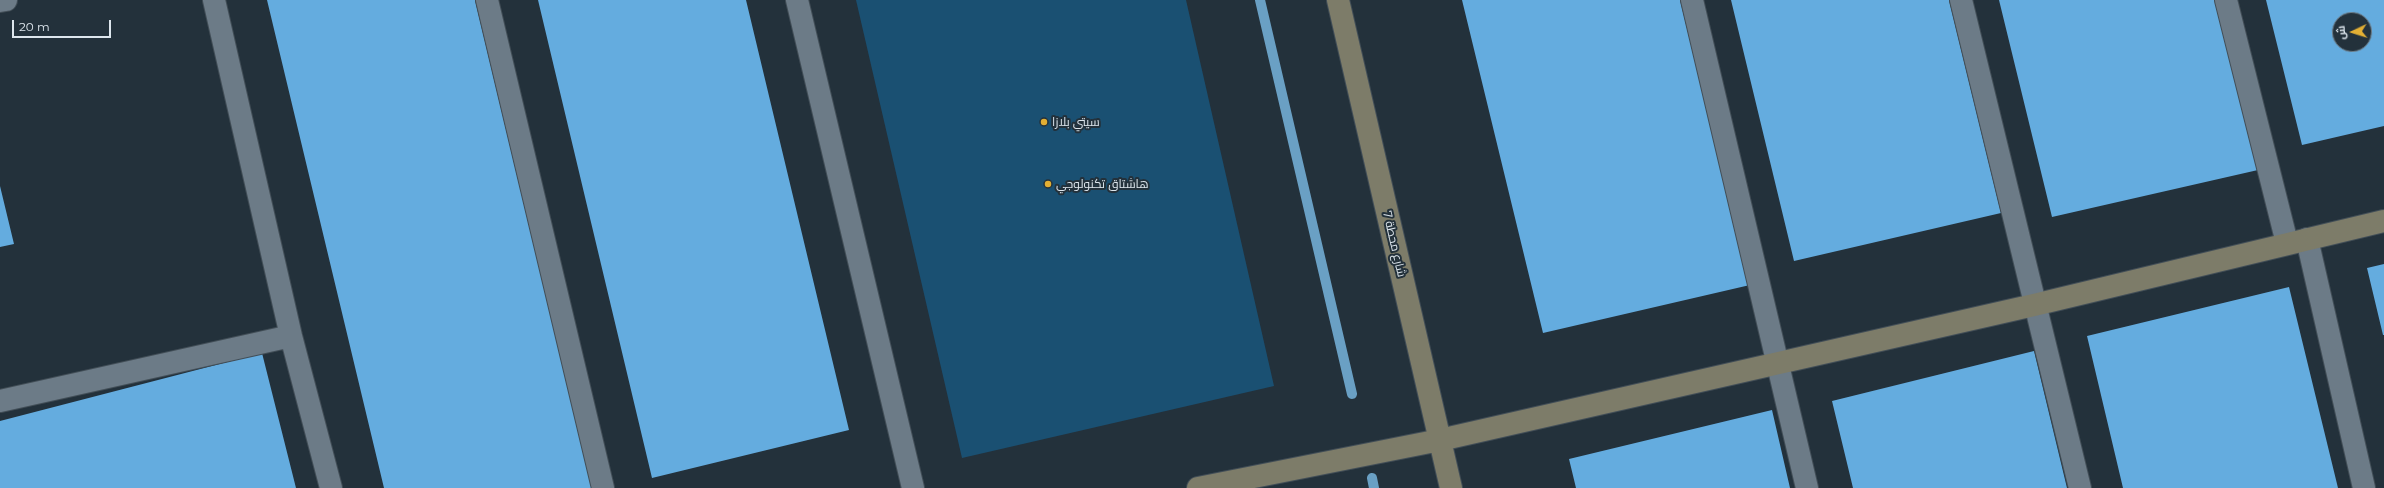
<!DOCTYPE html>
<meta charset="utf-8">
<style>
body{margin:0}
#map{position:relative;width:2384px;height:488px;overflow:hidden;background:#23313b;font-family:Montserrat,Cairo,sans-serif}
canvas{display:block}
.north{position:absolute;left:2332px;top:12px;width:40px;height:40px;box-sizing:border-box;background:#23313b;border:1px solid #6d7982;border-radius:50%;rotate:266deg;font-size:11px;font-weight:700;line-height:16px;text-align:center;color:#dde6ed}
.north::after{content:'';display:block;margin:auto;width:14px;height:18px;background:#e2af34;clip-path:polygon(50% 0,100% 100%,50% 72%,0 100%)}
.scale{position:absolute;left:12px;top:20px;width:99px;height:18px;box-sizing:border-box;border:2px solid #dde6ed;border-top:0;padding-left:5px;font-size:12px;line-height:14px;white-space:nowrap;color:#dde6ed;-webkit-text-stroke:3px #23313b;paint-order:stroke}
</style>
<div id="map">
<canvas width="2384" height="488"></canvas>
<div class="north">ش</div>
<div class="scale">20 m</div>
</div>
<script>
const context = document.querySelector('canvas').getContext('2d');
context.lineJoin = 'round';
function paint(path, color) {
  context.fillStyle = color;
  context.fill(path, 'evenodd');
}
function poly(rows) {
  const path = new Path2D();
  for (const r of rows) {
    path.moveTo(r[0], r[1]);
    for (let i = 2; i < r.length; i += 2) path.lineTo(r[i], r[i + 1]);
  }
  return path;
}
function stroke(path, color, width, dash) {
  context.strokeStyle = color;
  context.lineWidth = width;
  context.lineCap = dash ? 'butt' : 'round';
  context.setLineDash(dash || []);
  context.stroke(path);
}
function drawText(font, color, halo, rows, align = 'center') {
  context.font = font + ' Montserrat,Cairo,sans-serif';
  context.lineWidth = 4;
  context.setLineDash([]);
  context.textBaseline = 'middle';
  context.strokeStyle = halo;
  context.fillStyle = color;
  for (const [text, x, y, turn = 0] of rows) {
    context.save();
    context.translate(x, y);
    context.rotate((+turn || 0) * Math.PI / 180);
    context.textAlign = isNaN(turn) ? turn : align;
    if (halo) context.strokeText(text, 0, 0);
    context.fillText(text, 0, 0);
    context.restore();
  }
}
paint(poly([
 [856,0,1186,0,1274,386,962,458]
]), '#1a5072');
stroke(poly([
 [1260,0,1352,394],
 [1372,478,1374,488]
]), '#6aa0c4', 10);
paint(poly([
 [267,0,475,0,592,488,384,488],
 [538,0,746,0,849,430,652,478],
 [1462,0,1680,0,1750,285,1543,333],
 [1731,0,1949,0,2001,213,1794,261],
 [1999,0,2217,0,2258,170,2052,217],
 [2266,0,2384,0,2384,126,2302,145],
 [2340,20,2364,20,2364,44,2340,44],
 [0,186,14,244,0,247],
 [2384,264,2384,335,2383,335,2367,268],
 [2289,287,2338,488,2123,488,2087,336],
 [2034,351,2067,488,1853,488,1832,401],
 [262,353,296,488,0,488,0,421],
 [1772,410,1790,488,1576,488,1569,459]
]), '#64acdf');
const street = poly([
 [214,0,291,336,331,488],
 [487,0,603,488],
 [797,0,913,488],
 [1692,0,1807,488],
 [1961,0,2080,488],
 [2226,0,2287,243],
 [0,1,6,0],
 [2307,239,2364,488],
 [0,401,291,336]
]);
const secondary = poly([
 [1338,0,1451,488],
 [1198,488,1440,440,2034,305,2384,221]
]);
stroke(street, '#424e57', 24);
stroke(secondary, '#424e57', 24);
stroke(street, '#6c7b87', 22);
stroke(secondary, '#7d7c69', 22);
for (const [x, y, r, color] of [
 [1044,122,4,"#e2af34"],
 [1048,184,4,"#e2af34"]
]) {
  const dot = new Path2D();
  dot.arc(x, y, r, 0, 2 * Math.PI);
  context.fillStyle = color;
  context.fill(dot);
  stroke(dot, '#23313b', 1.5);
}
drawText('12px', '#dde6ed', '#23313b', [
 ["سيتي بلازا",1052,122],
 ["هاشتاق تكنولوجي",1056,184]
], 'left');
drawText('12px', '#dde6ed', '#23313b', [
 ["شارع محطة 7",1394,244,77]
]);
</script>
